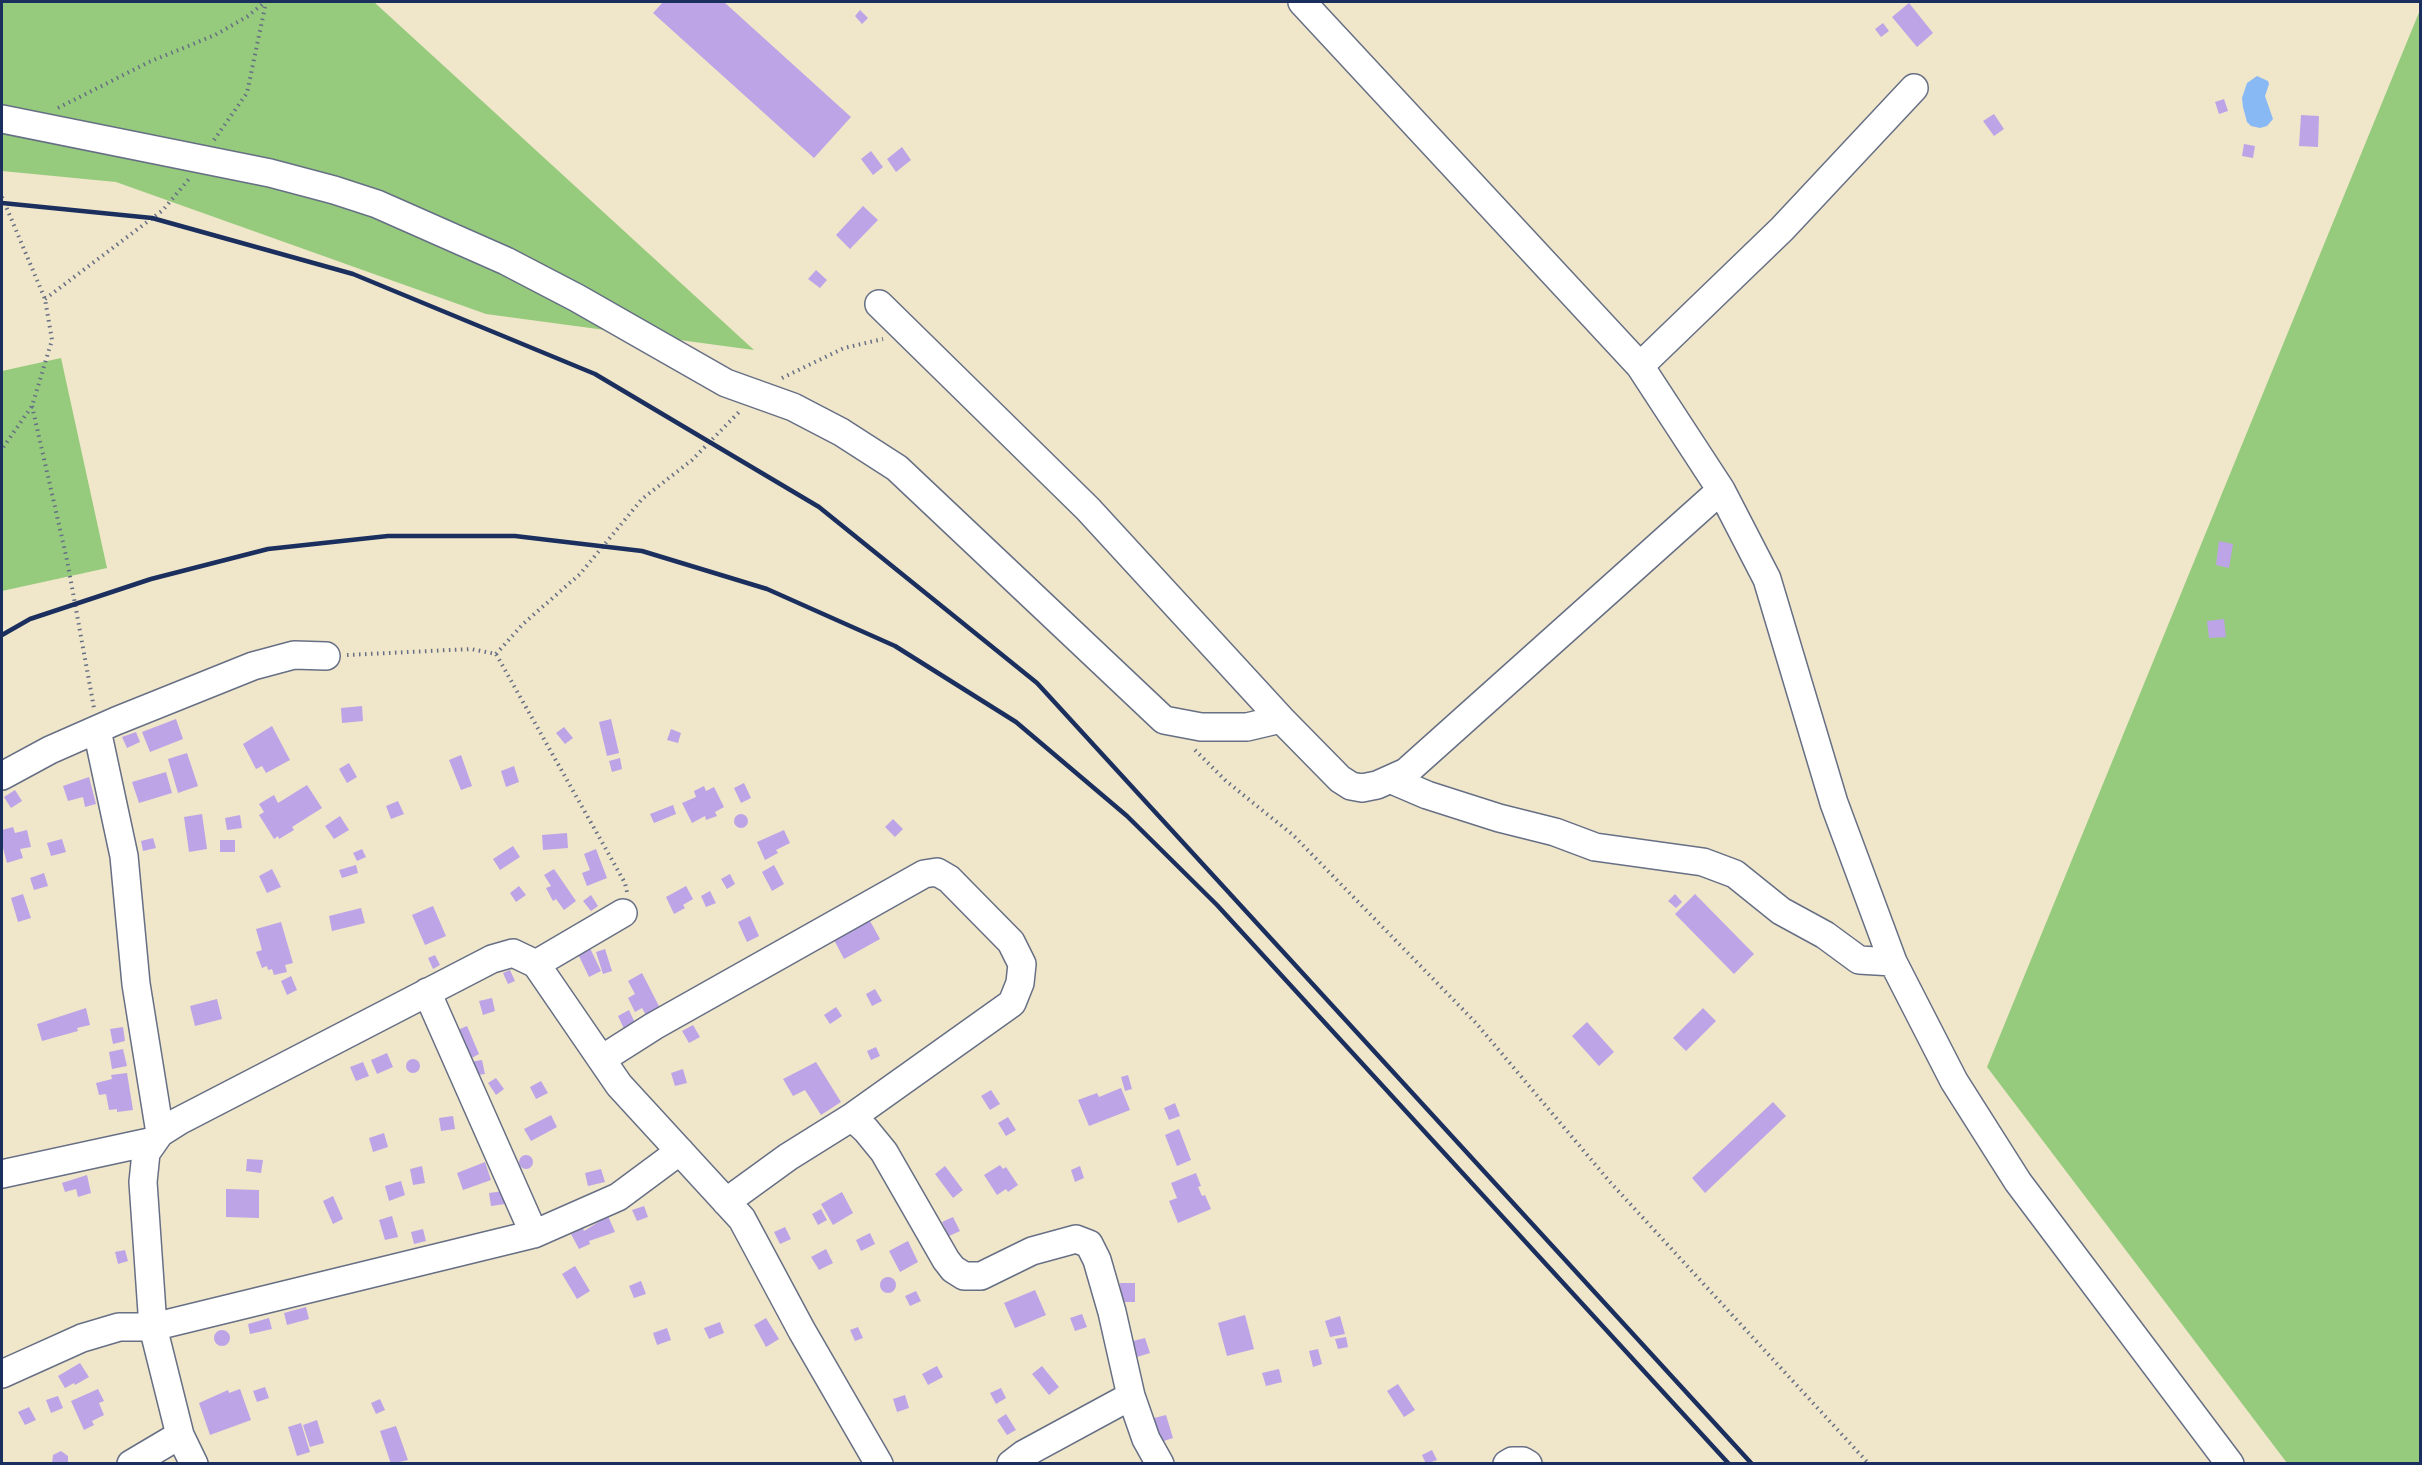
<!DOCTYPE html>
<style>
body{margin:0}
#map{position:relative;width:2422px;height:1465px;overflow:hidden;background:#f0e6ca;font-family:Itim,sans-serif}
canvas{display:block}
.frame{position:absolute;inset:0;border:3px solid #1b2f5e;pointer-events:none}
</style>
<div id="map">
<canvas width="2422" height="1465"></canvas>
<div class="frame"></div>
</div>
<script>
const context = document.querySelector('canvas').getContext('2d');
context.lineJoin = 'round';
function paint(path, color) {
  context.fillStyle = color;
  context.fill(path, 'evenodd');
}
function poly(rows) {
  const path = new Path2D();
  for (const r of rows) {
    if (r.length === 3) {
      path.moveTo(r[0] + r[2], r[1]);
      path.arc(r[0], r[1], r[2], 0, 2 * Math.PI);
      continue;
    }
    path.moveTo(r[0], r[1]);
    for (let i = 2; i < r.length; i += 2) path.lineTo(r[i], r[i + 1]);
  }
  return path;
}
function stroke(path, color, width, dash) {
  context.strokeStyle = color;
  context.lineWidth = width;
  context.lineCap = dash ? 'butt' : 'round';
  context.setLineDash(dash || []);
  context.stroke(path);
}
paint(poly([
 [2,2,374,2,754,350,486,314,116,182,2,171],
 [2420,10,2420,1463,2287,1463,1987,1067],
 [61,358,107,568,2,591,2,371]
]), '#96cb7d');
paint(poly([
 [2257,76,2268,81,2269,84,2265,96,2273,119,2267,126,2260,128,2251,126,2247,122,2243,107,2242,98,2247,83]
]), '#89b9f5');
paint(poly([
 [663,2,724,2,851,117,814,158,653,13],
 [1909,3,1933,33,1917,47,1892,17],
 [860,10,868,18,862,24,855,16],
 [1883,23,1889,31,1881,37,1875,29],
 [2224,99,2228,111,2219,114,2215,102],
 [1994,114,2004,129,1994,136,1983,121],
 [2301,115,2319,116,2318,147,2299,146],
 [2244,144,2255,146,2253,158,2242,156],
 [902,147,911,160,896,172,887,159],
 [871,151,883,167,873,175,861,159],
 [863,206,878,220,850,249,836,235],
 [816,270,827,280,820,288,808,279],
 [2219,541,2233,544,2229,568,2216,565],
 [2224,619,2226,637,2209,638,2207,621],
 [362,706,363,721,342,723,341,708],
 [176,719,183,739,150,752,142,732],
 [611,719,619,753,607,756,599,722],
 [272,726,290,760,266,773,262,766,256,769,243,744],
 [564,727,573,738,565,744,556,733],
 [671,729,681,733,678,743,667,740],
 [136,732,140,742,127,748,122,737],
 [187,753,198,786,178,793,168,759],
 [461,755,472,786,461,790,449,760],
 [620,758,622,769,612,772,609,761],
 [349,763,357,777,347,783,339,769],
 [514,766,519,782,506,787,501,771],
 [166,772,172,793,139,803,132,782],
 [89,777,96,804,85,807,83,797,68,801,63,786],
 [744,783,751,798,741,803,734,788],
 [307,785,322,808,292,827,294,830,279,839,278,836,274,839,259,815,264,812,259,804,274,795,278,803],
 [704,786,706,791,714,787,724,807,715,812,717,816,706,820,705,816,692,823,682,803,696,797,694,791],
 [15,790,22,801,11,808,4,797],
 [398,801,404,814,391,819,386,806],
 [673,805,676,814,654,823,650,814],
 [202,814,207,849,189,852,184,817],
 [741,821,7],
 [240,815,242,828,227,830,225,818],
 [340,816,349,830,334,839,325,826],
 [893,819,903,829,895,837,885,827],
 [13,827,15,833,27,830,31,847,20,849,23,858,7,863,2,844,2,830],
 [784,830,790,843,776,850,778,853,765,860,757,842],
 [567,833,568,848,543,850,542,835],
 [153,838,156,848,143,851,141,841],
 [62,839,66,852,51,856,47,843],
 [220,840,235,840,235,852,220,852],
 [513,846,520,857,500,870,493,859],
 [362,849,366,857,357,861,353,853],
 [596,849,607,878,587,886,582,873,590,870,584,854],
 [356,865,358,873,342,878,339,870],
 [774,865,784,884,772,891,762,872],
 [272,869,281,887,267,893,259,876],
 [554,869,576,901,564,910,556,899,553,901,546,888,551,886,544,875],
 [44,873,48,886,34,890,30,878],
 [730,874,735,884,727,889,721,879],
 [519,886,526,895,516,902,510,893],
 [686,886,693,899,683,905,685,908,674,914,666,897],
 [710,891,716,903,706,907,701,896],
 [23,894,31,918,18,922,11,898],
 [1675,894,1682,902,1676,908,1668,901],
 [1695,894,1754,954,1734,974,1675,914],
 [591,895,598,906,591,911,583,901],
 [433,906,446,936,425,945,412,915],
 [361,908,365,923,332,931,329,916],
 [750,916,759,936,747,942,738,922],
 [870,921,880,939,844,959,834,940],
 [281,922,293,963,285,965,287,972,274,975,272,969,268,970,267,966,262,968,256,952,262,950,256,929],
 [589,946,601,971,589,977,577,952],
 [605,949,612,971,603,974,596,952],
 [435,955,440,965,433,969,428,958],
 [510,970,515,981,508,984,503,973],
 [642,973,662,1012,648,1019,642,1008,635,1012,628,998,635,994,628,981],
 [291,976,297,990,287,995,281,981],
 [875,989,882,1001,872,1006,866,994],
 [492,998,495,1011,483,1015,479,1001],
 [217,999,222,1019,195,1026,190,1006],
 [836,1007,842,1016,830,1024,824,1015],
 [86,1008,90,1025,77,1028,78,1031,42,1041,37,1024],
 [1703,1008,1716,1021,1686,1051,1673,1038],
 [629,1010,636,1025,625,1031,618,1016],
 [1587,1022,1614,1052,1599,1066,1572,1036],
 [693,1025,700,1037,689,1043,682,1031],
 [467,1026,479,1054,468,1060,455,1031],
 [123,1027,125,1041,113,1044,110,1029],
 [876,1047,880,1056,871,1060,867,1051],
 [123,1049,127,1066,112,1069,109,1052],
 [387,1053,393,1067,377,1074,371,1060],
 [413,1066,7],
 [482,1060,485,1074,472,1076,470,1062],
 [363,1062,369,1076,356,1081,350,1067],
 [816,1062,841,1102,821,1115,805,1090,793,1096,783,1079],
 [683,1069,687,1083,675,1086,671,1073],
 [127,1073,133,1110,117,1112,117,1109,109,1110,106,1094,99,1095,96,1083,112,1079,111,1075],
 [1128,1075,1132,1089,1125,1091,1121,1077],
 [496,1078,504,1089,496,1095,488,1083],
 [541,1081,548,1093,536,1099,530,1087],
 [1121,1088,1130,1110,1089,1126,1078,1100,1097,1093,1099,1097],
 [991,1090,1000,1104,990,1110,981,1096],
 [1773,1102,1786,1116,1705,1193,1692,1178],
 [1175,1103,1180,1116,1169,1120,1164,1108],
 [551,1115,557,1127,531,1141,524,1129],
 [453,1116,455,1129,441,1131,439,1118],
 [1008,1117,1016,1130,1006,1136,998,1123],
 [1179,1129,1191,1160,1177,1166,1165,1135],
 [384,1133,388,1147,373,1152,369,1138],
 [526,1162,7],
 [247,1159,263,1160,261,1173,246,1171],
 [485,1162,491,1180,463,1190,457,1173],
 [1000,1165,1003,1169,1006,1167,1018,1185,1008,1192,1006,1189,997,1195,984,1175],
 [422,1166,425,1183,413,1185,410,1169],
 [945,1166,963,1190,953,1198,935,1174],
 [1080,1166,1084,1178,1075,1182,1071,1170],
 [601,1169,605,1182,588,1186,585,1173],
 [1196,1173,1201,1186,1198,1187,1202,1196,1205,1195,1211,1209,1178,1223,1169,1201,1177,1198,1171,1183],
 [87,1175,91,1193,78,1197,76,1189,65,1192,62,1183],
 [401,1181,405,1195,389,1201,385,1186],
 [226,1189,259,1190,259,1218,226,1217],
 [504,1191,505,1204,491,1206,489,1193],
 [842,1192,853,1213,833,1225,821,1204],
 [333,1196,343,1219,333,1224,323,1201],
 [644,1206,648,1217,637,1221,632,1210],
 [821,1209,827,1220,818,1225,812,1214],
 [392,1216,398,1237,385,1240,379,1220],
 [608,1216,615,1232,589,1241,590,1244,579,1249,571,1234,583,1228,584,1231],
 [953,1217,960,1231,949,1236,942,1222],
 [785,1227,791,1239,780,1244,774,1232],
 [423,1229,426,1241,414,1244,411,1232],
 [870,1233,875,1244,861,1251,856,1240],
 [908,1241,918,1262,900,1272,889,1251],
 [826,1249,833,1263,819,1270,811,1257],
 [125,1250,128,1261,118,1264,115,1252],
 [575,1266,590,1291,577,1299,562,1274],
 [888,1285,8],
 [641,1281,646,1294,634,1298,629,1286],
 [1120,1283,1135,1283,1135,1302,1121,1302],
 [1035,1290,1046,1315,1015,1328,1004,1303],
 [916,1291,921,1301,910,1306,905,1296],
 [306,1307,309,1319,287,1325,284,1313],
 [1082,1314,1087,1327,1075,1331,1070,1318],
 [1245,1315,1254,1349,1227,1356,1218,1323],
 [1340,1316,1345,1334,1330,1337,1325,1321],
 [269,1318,272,1329,250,1334,248,1324],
 [766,1318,779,1339,766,1347,754,1325],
 [720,1322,724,1333,709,1339,704,1328],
 [858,1327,863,1338,855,1341,850,1330],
 [667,1328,671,1340,657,1345,653,1333],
 [222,1338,8],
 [1346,1337,1348,1347,1338,1349,1335,1339],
 [1145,1338,1150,1353,1137,1357,1133,1341],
 [1318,1349,1322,1364,1313,1367,1309,1351],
 [80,1363,89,1377,75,1385,74,1383,65,1388,58,1376],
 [937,1366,943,1377,928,1385,922,1374],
 [1042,1366,1059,1387,1049,1395,1032,1374],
 [1279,1369,1282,1382,1266,1386,1262,1373],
 [1398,1384,1415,1410,1404,1417,1387,1391],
 [265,1387,269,1398,257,1402,253,1391],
 [1001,1388,1006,1398,996,1404,990,1393],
 [98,1389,104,1401,99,1403,104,1415,92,1421,94,1425,84,1430,71,1401],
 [240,1389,251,1420,210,1435,199,1403,228,1390,229,1393],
 [905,1395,909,1408,897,1412,893,1399],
 [58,1396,63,1408,51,1413,46,1400],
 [380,1399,385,1410,376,1414,371,1403],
 [29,1407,36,1420,25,1425,18,1412],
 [1006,1414,1016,1430,1007,1435,997,1420],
 [1166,1415,1173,1438,1161,1442,1154,1418],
 [317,1420,324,1443,310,1447,303,1425],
 [301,1423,310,1452,297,1456,288,1427],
 [396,1426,408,1460,391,1464,380,1431],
 [1432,1450,1437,1460,1426,1464,1422,1455],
 [61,1451,68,1456,68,1464,52,1464,53,1455]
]), '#bda4e7');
const minor = poly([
 [1302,2,1640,366,1721,490,1767,579,1834,803,1893,962,1954,1081,2018,1182,2230,1464],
 [2,119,270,173,334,190,377,204,506,261,577,298,726,383,793,407,841,432,897,468,1164,720,1201,727,1247,727,1281,719],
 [879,304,1088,509,1281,719,1340,779,1351,786,1362,788,1377,785,1406,772,1721,490],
 [1640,366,1782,229,1914,88],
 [97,730,124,856,136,984,160,1133],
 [2,776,50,750,116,721,253,666,294,655,326,656],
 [1392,780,1427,795,1499,818,1555,832,1595,847,1703,862,1735,874,1781,911,1825,935,1859,960,1893,962],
 [536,964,623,913],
 [427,992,534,1234],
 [602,1059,654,1026,924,874,937,872,949,879,1011,942,1022,964,1020,983,1012,1003,852,1117],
 [2,1174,154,1141],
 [726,1202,788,1157,852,1117,866,1130,884,1152,946,1260,953,1269,964,1276,981,1276,1032,1251,1076,1239,1089,1244,1097,1260,1112,1312,1131,1396,1146,1439,1160,1464],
 [2,1374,82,1338,119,1327,153,1327,534,1234,618,1197,680,1151],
 [131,1464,180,1435],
 [194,1464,180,1435,153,1327,143,1182,146,1153,160,1133,179,1121,492,959,513,953,536,964,619,1085,742,1219,802,1331,879,1464],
 [1011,1464,1024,1454,1131,1396],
 [1507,1464,1512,1461,1523,1461,1528,1464]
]);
stroke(minor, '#666f84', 30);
stroke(poly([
 [58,108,149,62,215,35,248,16,265,2],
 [214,140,247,93,266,2],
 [2,197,45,299,52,340,32,406,2,449],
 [45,299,163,210,189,179],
 [782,378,844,348,883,339],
 [32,406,67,560,94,708],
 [496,654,523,624,580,574,642,499,692,460,739,412],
 [347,655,471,649,496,654,625,883,627,892],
 [1195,750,1226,781,1293,835,1476,1023,1610,1182,1869,1464]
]), '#666f84', 4, [1.5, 4.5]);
stroke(minor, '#fff', 27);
stroke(poly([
 [2,203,152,218,353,274,595,374,819,507,1037,683,1752,1464],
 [2,635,30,619,151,579,268,549,388,536,515,536,642,551,767,589,895,646,1016,722,1127,816,1217,905,1729,1464]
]), '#1b2f5e', 4.5);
</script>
